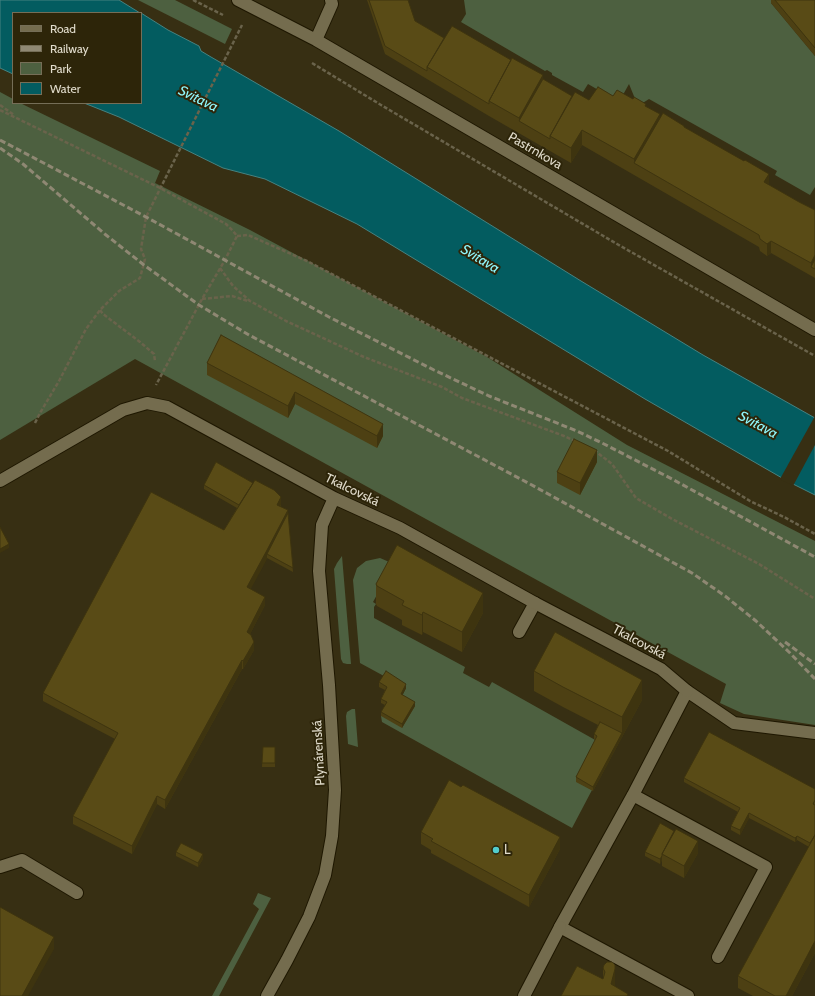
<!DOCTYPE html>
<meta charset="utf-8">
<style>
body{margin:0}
#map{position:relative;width:815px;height:996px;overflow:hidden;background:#372f13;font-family:Cabin,sans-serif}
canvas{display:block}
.legend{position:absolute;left:12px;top:12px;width:130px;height:92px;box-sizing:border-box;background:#2d2509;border:1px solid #756e57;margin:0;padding:5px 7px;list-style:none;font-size:12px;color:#e1dccc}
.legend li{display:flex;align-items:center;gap:8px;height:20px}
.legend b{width:20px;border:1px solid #756e57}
</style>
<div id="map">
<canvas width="815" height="996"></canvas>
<ul class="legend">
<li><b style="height:5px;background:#746c4e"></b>Road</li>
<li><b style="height:5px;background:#8f8873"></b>Railway</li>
<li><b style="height:11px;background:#4d6040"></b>Park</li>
<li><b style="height:11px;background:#035c60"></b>Water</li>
</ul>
</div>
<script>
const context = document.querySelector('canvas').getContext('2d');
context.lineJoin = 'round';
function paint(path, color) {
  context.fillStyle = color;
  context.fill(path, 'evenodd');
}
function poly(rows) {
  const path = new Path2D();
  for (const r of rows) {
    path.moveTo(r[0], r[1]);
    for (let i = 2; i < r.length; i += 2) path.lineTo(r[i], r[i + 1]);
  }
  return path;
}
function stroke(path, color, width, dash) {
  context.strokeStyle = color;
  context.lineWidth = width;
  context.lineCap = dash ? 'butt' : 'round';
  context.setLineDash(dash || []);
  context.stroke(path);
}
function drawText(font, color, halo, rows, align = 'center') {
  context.font = font + ' Cabin,sans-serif';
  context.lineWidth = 4;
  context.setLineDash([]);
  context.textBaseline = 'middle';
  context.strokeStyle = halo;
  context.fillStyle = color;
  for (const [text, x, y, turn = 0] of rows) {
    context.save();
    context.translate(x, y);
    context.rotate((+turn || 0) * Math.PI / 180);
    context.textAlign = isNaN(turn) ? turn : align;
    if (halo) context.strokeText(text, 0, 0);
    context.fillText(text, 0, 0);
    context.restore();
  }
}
paint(poly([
 [138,0,175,0,232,29,225,44],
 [464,0,783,0,771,3,815,56,815,187,810,195,775,175,777,171,649,99,638,106,629,84,619,102,588,84,583,92,552,75,552,73,547,70,545,71,461,22,466,14],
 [0,92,13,99,13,103,20,103,160,171,155,183,250,230,487,357,627,445,815,541,815,725,744,714,720,703,726,684,135,359,0,440],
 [342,556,351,664,347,664,343,663,341,659,334,569,337,563],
 [380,558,394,564,373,602,376,604,374,607,374,618,465,667,463,673,489,687,492,682,597,741,576,781,592,790,572,828,382,722,381,716,401,698,406,688,360,663,353,580,357,568,366,561],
 [352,709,355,709,358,747,348,744,346,716,347,712],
 [258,893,271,898,219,996,212,996,259,909,253,904]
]), '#4d6040');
const water = poly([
 [0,0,119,0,140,13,13,13,13,74,0,68,0,0],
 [141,13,168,30,199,46,201,51,211,57,339,131,581,281,703,355,815,418,815,495,789,482,645,399,357,224,265,179,223,168,119,117,84,103,141,103,141,13]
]);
paint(water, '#035c60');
stroke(water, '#468280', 1);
paint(poly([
 [815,416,815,445,793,486,780,479]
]), '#372f13');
const service = poly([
 [519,632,535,603],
 [633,795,766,867,718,957],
 [0,867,22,860,77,893],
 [688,996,560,927,633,795,687,691,734,723,815,733]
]);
const minor = poly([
 [238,0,316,40,815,330],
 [316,40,332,4,331,0],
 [0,481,123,410,147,403,167,407,334,498,400,528,535,603,661,669,687,691],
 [267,996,287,960,309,917,325,875,332,836,335,790,329,685,319,571,322,525,334,498],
 [524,996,560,927]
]);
stroke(service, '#1e1700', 14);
stroke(minor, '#1e1700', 14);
stroke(poly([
 [193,0,223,15],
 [312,63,381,105,617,244,815,356],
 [0,105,14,115],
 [0,110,160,188,226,224,233,231,237,236,225,260,202,299,156,385],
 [237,236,248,235,307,261,668,451,750,501,784,517,815,534],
 [220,268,233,286,250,301,286,321,364,357,442,387,462,398,564,436,575,441],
 [202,299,232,296,248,301],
 [100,310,103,314,140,342,154,354,155,361],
 [35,423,40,413,59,381,86,329,100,310,119,291,140,278,145,259,141,249,146,217,242,25],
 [594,450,612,464,636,498,672,519,759,564,815,599]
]), '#6a634b', 2.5, [4, 2]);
stroke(service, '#746c4e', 12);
stroke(minor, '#746c4e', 12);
stroke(poly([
 [0,140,146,217,329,317,434,370,489,396,577,431,604,444,672,479,815,557],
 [0,148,23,164,106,235,144,265,199,305,249,335,530,484,692,573,725,596,756,621,790,653,815,679],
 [785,642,815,664]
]), '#8f8873', 3, [6, 3]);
paint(poly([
 [367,0,408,0,415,21,444,38,543,79,572,96,589,100,613,96,646,107,660,118,684,127,769,185,799,202,815,210,815,278,771,253,767,256,760,251,759,247,582,145,571,163,550,151,489,116,385,54],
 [771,0,815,0,815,56,771,3],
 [221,335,383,436,377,448,295,404,288,418,207,375,207,363],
 [597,462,580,495,557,483,557,472],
 [204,485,281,505,281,507,288,514,293,572,267,558,250,589,265,605,250,634,254,650,243,669,242,669,165,809,157,804,132,854,73,824,73,816,115,739,43,701,43,693,224,530,237,508,204,489],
 [376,584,483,613,462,652,423,632,422,635,402,625,402,620,377,606,376,604],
 [534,671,642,700,593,791,576,782,576,777,596,740,594,739,594,734,598,725,563,707,534,691],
 [379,682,406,688,402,695,415,706,402,728,381,716,381,712,385,705,381,703,381,699,385,690,379,687],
 [263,747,275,747,275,767,262,767],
 [684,778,815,789,815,953,792,996,753,996,738,988,738,976,809,847,797,840,795,842,749,818,740,835,731,830,731,826,738,812,684,782],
 [421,832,560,849,529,907,431,853,431,850,421,844],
 [176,852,203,859,198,867,176,856],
 [645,852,698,853,684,878,662,866,662,860,660,864,645,856],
 [603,968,615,984,614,986,628,996,603,979]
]), '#4d4013');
paint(poly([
 [543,75,543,90,519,121,519,118],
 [660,114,660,129,634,163,634,159],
 [582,130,582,145,571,163,571,148],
 [769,174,769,186,764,182],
 [771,241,771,253,767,256,767,244],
 [815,255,815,267,811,267,811,263],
 [295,392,295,404,288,418,288,406],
 [383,424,383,436,377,448,377,436],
 [597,450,597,462,580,495,580,483],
 [281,497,281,505,277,513,277,505],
 [288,510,288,518,267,554,267,558,266,561,247,596,247,587],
 [9,544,9,548,0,553,0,549],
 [483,593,483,613,462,652,462,632],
 [265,597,265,605,247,640,247,632],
 [423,612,423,632,422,635,422,615],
 [254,642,254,650,243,669,243,661],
 [242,660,242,669,165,809,165,800],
 [642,680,642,700,593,791,593,787,622,733,622,717],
 [406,684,406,688,401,698,401,694],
 [415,702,415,706,402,728,402,724],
 [157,796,157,804,132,854,132,846],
 [749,813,749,818,740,835,740,830],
 [797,836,797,840,795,842,795,838],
 [560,837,560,849,529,907,529,895],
 [698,841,698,853,684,878,684,866],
 [203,854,203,859,198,867,198,863],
 [662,856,662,860,660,864,660,859],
 [54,937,54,949,28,996,22,996],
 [815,941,815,953,792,996,786,996],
 [615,969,615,984,611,996,611,984]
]), '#3e340f');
const building = poly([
 [369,0,408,0,415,21,444,38,427,67,427,71,385,46,369,0],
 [775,0,815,0,815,48,775,0],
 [452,26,511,60,489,101,489,104,427,67,452,26],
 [512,58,543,75,519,118,489,101,512,58],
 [543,79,572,96,550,136,550,139,519,121,543,79],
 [598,87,613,96,617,90,633,99,634,97,646,104,645,106,660,114,634,159,582,130,571,148,550,136,575,92,589,100,598,87],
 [663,113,684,126,684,127,744,161,745,160,769,174,764,182,799,202,815,210,815,255,811,263,771,241,767,244,760,239,759,235,634,163,663,113],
 [815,259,815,269,811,267,815,259],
 [221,335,383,424,377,436,295,392,288,406,207,363,221,335],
 [574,439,597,450,580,483,557,472,574,439],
 [216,462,253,483,239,505,204,485,216,462],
 [255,480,274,490,281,497,277,505,288,510,266,552,247,587,265,597,247,632,251,635,254,642,243,661,242,660,165,800,157,796,132,846,73,816,118,733,43,693,151,492,224,530,255,480],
 [288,513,293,568,267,554,288,513],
 [0,527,9,544,0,549,0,527],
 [397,545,483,593,462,632,423,612,422,615,402,605,404,601,377,586,376,584,397,545],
 [555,632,642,680,622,717,563,687,534,671,555,632],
 [386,671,406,684,401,694,415,702,402,724,381,712,387,702,381,699,387,687,379,682,386,671],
 [600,722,622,733,593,787,576,777,597,736,594,734,600,722],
 [709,732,815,789,815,800,813,804,815,805,815,835,810,843,797,836,795,838,749,813,740,830,731,826,740,808,684,778,709,732],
 [263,747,275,747,275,763,262,763,263,747],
 [449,780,461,787,463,785,560,837,529,895,431,841,433,839,421,832,449,780],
 [660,823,674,831,662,854,662,856,660,859,645,852,660,823],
 [676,829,698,841,684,866,662,854,676,829],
 [815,835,815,941,786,996,775,996,738,976,815,835],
 [181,843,203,854,198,863,176,852,181,843],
 [0,907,54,937,22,996,0,996,0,907],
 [607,962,612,962,615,965,615,969,611,984,628,994,627,996,561,996,577,966,603,979,605,972,603,968,604,965,607,962]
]);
paint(building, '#594b16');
stroke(building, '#3e340f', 1);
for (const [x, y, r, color] of [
 [496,850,4,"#52cdcd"]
]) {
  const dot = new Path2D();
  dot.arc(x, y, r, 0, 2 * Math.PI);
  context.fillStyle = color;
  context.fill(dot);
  stroke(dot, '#2d2509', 1.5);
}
drawText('13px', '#e1dccc', '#2d2509', [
 ["Pastrnkova",535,151,30],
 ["Tkalcovská",352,490,26],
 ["Tkalcovská",639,642,28],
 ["Plynárenská",319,753,-93]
]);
drawText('13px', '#e1dccc', '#2d2509', [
 ["L",504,850]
], 'left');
drawText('italic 14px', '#90f7fc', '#2d2509', [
 ["Svitava",198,99,26],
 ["Svitava",480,259,31],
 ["Svitava",758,425,28]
]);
</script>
